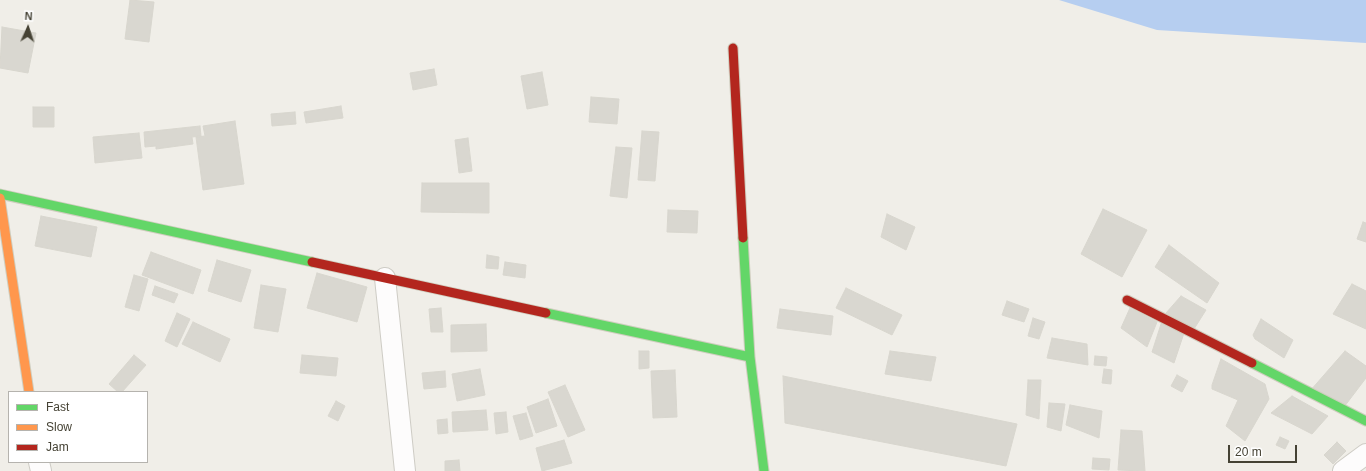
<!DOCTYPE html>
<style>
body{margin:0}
#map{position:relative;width:1366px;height:471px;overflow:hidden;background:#f0eee8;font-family:Arial,sans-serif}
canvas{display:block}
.legend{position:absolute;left:8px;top:391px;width:140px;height:72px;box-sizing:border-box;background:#fff;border:1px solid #b5b3ae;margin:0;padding:5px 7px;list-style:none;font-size:12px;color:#454234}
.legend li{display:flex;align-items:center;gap:8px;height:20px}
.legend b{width:20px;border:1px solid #b5b3ae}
.north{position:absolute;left:8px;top:8px;width:40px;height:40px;-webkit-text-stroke:3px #fff;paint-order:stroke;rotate:3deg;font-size:11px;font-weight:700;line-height:16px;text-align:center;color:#454234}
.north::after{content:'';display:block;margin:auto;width:14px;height:18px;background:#454234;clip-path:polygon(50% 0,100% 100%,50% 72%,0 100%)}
.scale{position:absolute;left:1228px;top:445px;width:69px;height:18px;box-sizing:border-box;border:2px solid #454234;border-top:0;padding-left:5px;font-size:12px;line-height:14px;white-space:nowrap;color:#454234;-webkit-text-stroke:3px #fff;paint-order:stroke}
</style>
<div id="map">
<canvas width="1366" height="471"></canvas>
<ul class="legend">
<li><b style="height:5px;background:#63d668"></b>Fast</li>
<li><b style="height:5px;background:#ff974d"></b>Slow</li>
<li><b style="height:5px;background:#b3261e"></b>Jam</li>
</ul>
<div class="north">N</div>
<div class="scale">20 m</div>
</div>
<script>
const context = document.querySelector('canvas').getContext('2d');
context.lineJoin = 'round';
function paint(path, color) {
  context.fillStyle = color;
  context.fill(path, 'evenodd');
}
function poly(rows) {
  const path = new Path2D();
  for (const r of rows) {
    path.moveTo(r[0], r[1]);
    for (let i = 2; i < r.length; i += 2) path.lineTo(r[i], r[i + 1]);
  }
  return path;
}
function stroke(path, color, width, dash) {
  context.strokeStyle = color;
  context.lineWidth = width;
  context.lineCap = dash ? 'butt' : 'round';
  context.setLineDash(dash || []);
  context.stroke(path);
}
paint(poly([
 [1059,0,1366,0,1366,43,1157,30]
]), '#b6cef0');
const building = poly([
 [130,0,154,2,149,42,125,39,130,0],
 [2,27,36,33,28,73,0,68,2,27],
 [434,69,437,85,413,90,410,73,434,69],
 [542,72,548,105,527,109,521,76,542,72],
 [591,97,619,99,617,124,589,122,591,97],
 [341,106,343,118,306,123,304,112,341,106],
 [33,107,54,107,54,127,33,127,33,107],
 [295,112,296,124,272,126,271,114,295,112],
 [235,121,244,184,203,190,196,137,205,136,203,126,235,121],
 [200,126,201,136,192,137,193,144,156,149,156,146,145,147,144,132,200,126],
 [642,131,659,132,655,181,638,180,642,131],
 [139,133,142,158,95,163,93,137,139,133],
 [468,138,472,171,459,173,455,140,468,138],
 [616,147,632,148,627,198,610,196,616,147],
 [422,183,489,183,489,213,421,212,422,183],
 [1103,209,1147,230,1122,277,1081,254,1103,209],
 [668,210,698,211,697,233,667,232,668,210],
 [887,214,915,227,906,250,881,237,887,214],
 [41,216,97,227,91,257,35,246,41,216],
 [1363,222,1366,223,1366,242,1357,239,1363,222],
 [1169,245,1219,283,1207,303,1155,267,1169,245],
 [151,252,201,270,193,294,142,275,151,252],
 [487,255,499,257,498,269,486,268,487,255],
 [217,260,251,270,241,302,208,291,217,260],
 [505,262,526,265,525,278,503,275,505,262],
 [317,273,367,287,357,322,307,308,317,273],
 [134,275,148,279,139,311,125,307,134,275],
 [1352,284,1366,291,1366,329,1333,314,1352,284],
 [261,285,286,289,278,332,254,328,261,285],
 [155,286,178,294,174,303,152,295,155,286],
 [846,288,902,315,892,335,836,308,846,288],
 [1181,296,1206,310,1194,329,1166,313,1181,296],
 [1007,301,1029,309,1024,322,1002,315,1007,301],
 [441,308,443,332,431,332,429,309,441,308],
 [1130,308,1157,322,1147,347,1121,328,1130,308],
 [780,309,833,316,831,335,777,328,780,309],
 [177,313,190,319,177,347,165,341,177,313],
 [1033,318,1045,322,1039,339,1028,336,1033,318],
 [1261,319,1293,340,1284,358,1255,339,1253,335,1261,319],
 [1162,321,1184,333,1174,363,1152,352,1162,321],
 [193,322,230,339,220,362,182,344,193,322],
 [486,324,487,351,451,352,451,325,486,324],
 [1052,338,1087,344,1088,365,1047,358,1052,338],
 [639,351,649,351,649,368,639,369,639,351],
 [890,351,936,357,931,381,885,374,890,351],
 [1345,351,1366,366,1366,378,1344,407,1310,391,1345,351],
 [134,355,146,365,122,392,118,392,109,384,134,355],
 [302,355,338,358,336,376,300,373,302,355],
 [1095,356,1107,357,1106,366,1094,365,1095,356],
 [1221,359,1265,384,1269,399,1245,441,1226,426,1238,400,1212,389,1212,385,1221,359],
 [480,369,485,395,457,401,452,374,480,369],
 [1104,369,1112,370,1111,384,1102,383,1104,369],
 [675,370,677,417,653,418,651,371,675,370],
 [445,371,446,387,424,389,422,373,445,371],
 [1177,375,1188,381,1182,392,1171,386,1177,375],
 [783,376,1017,424,1006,466,785,423,783,376],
 [1028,380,1041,380,1039,419,1026,415,1028,380],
 [565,385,585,430,568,437,548,392,565,385],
 [1292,396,1328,416,1312,434,1271,413,1292,396],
 [548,399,557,426,536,433,527,407,548,399],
 [336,401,345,406,338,421,328,416,336,401],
 [1049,403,1065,404,1061,431,1047,427,1049,403],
 [1070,405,1102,411,1099,438,1066,425,1070,405],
 [486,410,488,430,453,432,452,412,486,410],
 [506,412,508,432,496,434,494,413,506,412],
 [526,413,533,436,520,440,513,416,526,413],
 [447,419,448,433,438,434,437,420,447,419],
 [1121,430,1142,431,1145,471,1118,470,1121,430],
 [1280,437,1289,441,1285,449,1276,445,1280,437],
 [564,440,572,463,542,471,536,448,564,440],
 [1337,442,1346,451,1333,464,1324,455,1337,442],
 [1093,458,1110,459,1109,470,1092,469,1093,458],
 [459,460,460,471,445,471,445,461,459,460]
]);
paint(building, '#d9d7d0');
stroke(building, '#d8d6ce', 1);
const street = poly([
 [385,278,405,471],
 [39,462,41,471],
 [1343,471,1366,454]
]);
const fast = poly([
 [0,194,312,262],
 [743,238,750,357,764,471],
 [546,313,750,357],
 [1252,363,1366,421]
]);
const slow = poly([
 [0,198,29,392]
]);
const jam = poly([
 [733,48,743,238],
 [312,262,546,313],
 [1127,300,1252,363]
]);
stroke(street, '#ceccc5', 22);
stroke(fast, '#cfcdbe', 11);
stroke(slow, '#cfcdbe', 11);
stroke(jam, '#cfcdbe', 11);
stroke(street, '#fdfcfc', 20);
stroke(fast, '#63d668', 9);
stroke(slow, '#ff974d', 9);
stroke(jam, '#b3261e', 9);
</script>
